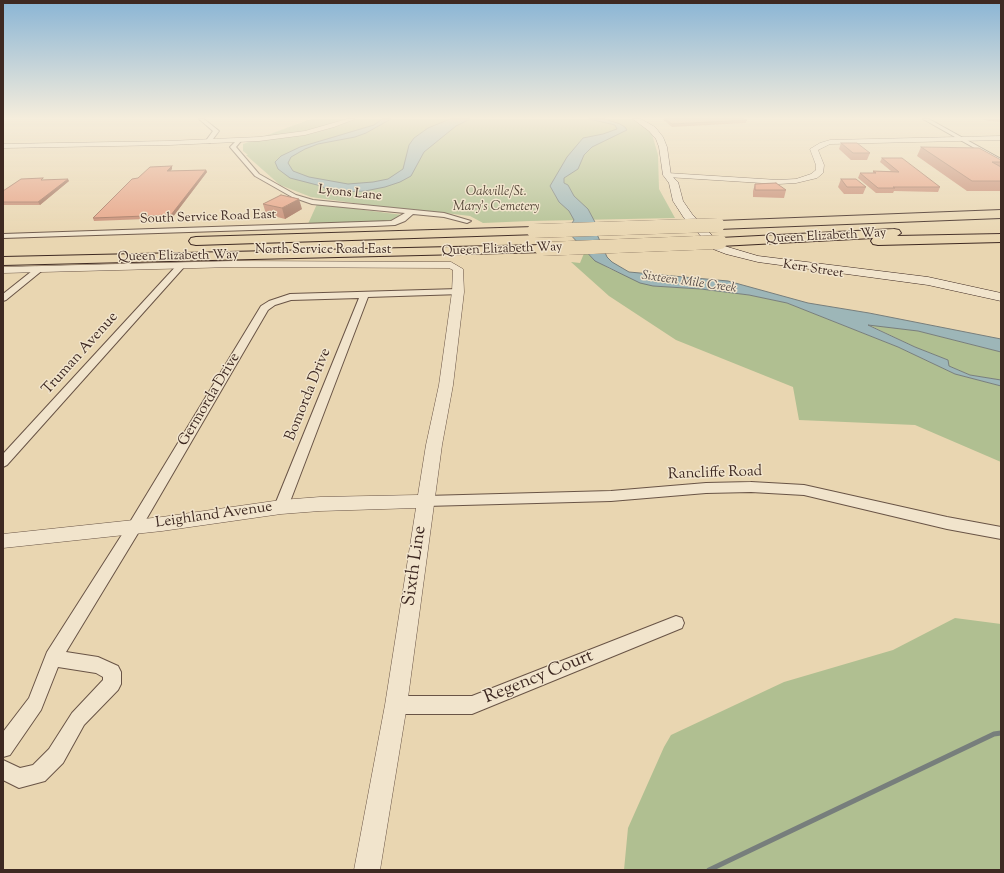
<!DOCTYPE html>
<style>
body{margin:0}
#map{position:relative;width:1004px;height:873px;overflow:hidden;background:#e9d6b1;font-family:"Sorts Mill Goudy",serif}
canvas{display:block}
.frame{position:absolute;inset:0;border:4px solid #3e2922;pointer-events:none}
</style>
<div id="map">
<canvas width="1004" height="873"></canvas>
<div class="frame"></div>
</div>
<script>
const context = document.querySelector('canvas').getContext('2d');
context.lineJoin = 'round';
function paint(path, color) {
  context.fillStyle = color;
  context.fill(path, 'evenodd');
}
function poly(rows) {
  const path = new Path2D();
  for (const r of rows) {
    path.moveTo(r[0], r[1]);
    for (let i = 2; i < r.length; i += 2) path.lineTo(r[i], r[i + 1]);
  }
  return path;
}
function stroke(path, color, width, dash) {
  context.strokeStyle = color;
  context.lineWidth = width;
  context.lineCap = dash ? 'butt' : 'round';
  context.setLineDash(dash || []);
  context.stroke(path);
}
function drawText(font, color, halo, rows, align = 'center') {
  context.font = font + ' "Sorts Mill Goudy",serif';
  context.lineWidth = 3;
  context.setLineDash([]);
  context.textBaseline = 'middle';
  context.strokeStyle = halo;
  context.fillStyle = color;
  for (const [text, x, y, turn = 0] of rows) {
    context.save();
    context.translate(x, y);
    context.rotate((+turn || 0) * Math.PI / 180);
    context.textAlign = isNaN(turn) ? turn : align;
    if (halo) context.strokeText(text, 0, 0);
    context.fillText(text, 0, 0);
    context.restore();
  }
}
paint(poly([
 [311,119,633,119,639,122,652,134,658,155,659,189,675,218,530,221,483,223,470,216,410,209,396,209,311,197,280,185,246,155,248,155,243,151,243,144],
 [317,204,403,215,397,220,385,223,308,224],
 [585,251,596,261,610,269,653,286,701,289,749,295,787,303,898,347,955,374,1001,386,1001,462,915,425,799,420,793,387,676,340,609,296,571,262,580,263],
 [867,324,918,331,1001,352,1001,380,970,375,949,366,948,360,915,347],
 [955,618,1001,624,1001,870,624,870,628,828,664,747,671,735,784,682,893,650]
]), '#b0bf91');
const water = poly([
 [382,119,391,119,366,133,355,137,318,144,305,149,291,157,288,163,293,171,309,177,348,184,373,182,388,179,403,169,409,145,414,138,428,128,450,119,470,119,456,126,424,152,411,176,400,182,385,187,365,191,344,192,328,190,321,186,290,178,278,169,275,162,281,156,300,147,374,125,382,119],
 [589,119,605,119,620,124,625,127,627,130,592,147,584,155,578,169,564,178,564,183,568,185,574,196,588,209,596,224,596,232,607,257,612,262,629,272,728,281,808,303,869,313,1001,339,1001,352,918,331,868,325,915,347,948,360,949,366,970,375,1001,380,1001,386,955,374,898,347,787,303,749,295,701,289,653,286,640,283,595,261,567,231,574,220,569,211,559,202,550,186,567,157,583,138,603,134,617,129,615,125,589,119]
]);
paint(water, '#9db6b8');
stroke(water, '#777e7c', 1);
stroke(poly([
 [709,870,994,734,1001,733]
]), '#777e7c', 5);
const minor = poly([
 [199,119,204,119,219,131,210,143,205,142,213,131,199,119],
 [923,119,929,119,1001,159,1001,163,923,119],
 [238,139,241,141,236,147,259,174,296,195,313,200,444,213,471,221,467,223,444,217,413,214,405,221,395,225,375,226,3,238,3,234,391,221,405,213,312,204,292,197,255,176,230,147,238,139],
 [178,264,184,264,185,266,7,465,3,467,3,454,178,264],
 [37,267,43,267,44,269,6,300,3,301,3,294,37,267],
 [458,289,462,292,461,294,368,297,288,507,286,511,281,512,276,511,274,507,359,298,291,300,275,305,268,310,140,530,66,652,98,657,118,666,121,672,121,684,118,690,84,725,63,763,45,781,19,788,3,780,3,760,20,768,33,765,49,749,72,713,103,680,103,677,96,673,58,667,41,710,10,755,3,757,3,732,29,698,47,652,130,522,261,306,269,301,290,294,458,289],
 [751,482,804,485,947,517,1001,527,1001,539,947,529,804,495,751,492,706,493,611,501,426,506,421,505,419,501,421,497,426,496,611,491,706,483,751,482],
 [676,616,682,618,684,623,682,628,472,714,396,714,390,711,387,705,390,699,396,696,472,696,676,616]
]);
const tertiary = poly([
 [347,119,355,119,334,127,305,135,259,141,169,145,3,148,3,144,169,141,259,137,305,131,347,119],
 [1001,136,1001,140,830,144,818,150,824,165,823,173,817,178,796,183,778,184,667,177,663,175,667,173,778,180,796,179,811,174,816,170,816,165,810,149,820,143,830,140,1001,136],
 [234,261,451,262,463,269,464,292,453,385,442,445,407,705,380,870,354,870,385,705,416,508,320,511,281,514,162,531,3,548,3,534,162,517,281,500,320,497,418,495,426,445,439,385,452,292,453,270,449,268,234,267,3,273,3,267,234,261]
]);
const secondary = poly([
 [633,119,641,119,655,127,663,137,667,147,671,175,678,182,683,201,692,214,721,245,758,256,928,277,1001,293,1001,301,928,285,758,262,726,254,713,249,684,218,673,201,669,183,663,175,659,147,656,139,649,131,633,119]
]);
const motorway = poly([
 [1001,210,1001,218,718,229,713,228,711,225,713,222,718,221,1001,210],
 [534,227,539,228,541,231,539,234,196,245,191,244,189,241,191,238,196,237,534,227],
 [894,229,899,230,901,233,897,236,1001,234,1001,242,878,245,873,244,871,241,873,238,720,246,715,245,713,242,715,239,720,238,894,229],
 [542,245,547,246,549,249,547,252,3,265,3,257,542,245]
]);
stroke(minor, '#695446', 2);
stroke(tertiary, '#695446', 1);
stroke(secondary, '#3e2922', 1);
stroke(motorway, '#3e2922', 2);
paint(minor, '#f1e4cc');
paint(tertiary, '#f1e4cc');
paint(secondary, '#f1e4cc');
paint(motorway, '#e9d6b1');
const motorwayBridge = poly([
 [534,231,718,225],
 [542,249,720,242]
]);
stroke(motorwayBridge, '#3e2922', 14, []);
stroke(motorwayBridge, '#e9d6b1', 14);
paint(poly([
 [662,119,744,119,747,120,746,123,672,127],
 [983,119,1001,119,1001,122,989,121],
 [841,143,870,153,867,160,851,160,839,149],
 [921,147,1001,160,1001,191,967,191,917,156],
 [882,158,940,187,938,192,894,191,893,193,876,193,858,178,860,173,873,173,873,171,891,171,880,162],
 [172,169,170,171,206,170,207,172,172,218,94,221,93,218],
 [841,179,866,187,863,194,844,194,838,187],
 [43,180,69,181,40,205,3,205,3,191],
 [755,184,786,190,784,198,753,197,753,191],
 [263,204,302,209,285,219,266,214]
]), '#c68a72');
paint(poly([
 [172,166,172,169,168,174,167,171],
 [206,170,207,172,172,218,171,215],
 [68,179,69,181,40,205,38,202],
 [299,199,302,209,285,219,282,208]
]), '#a1715c');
const building = poly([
 [665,119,744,119,747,120,672,124,665,119],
 [841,143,857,143,870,153,853,153,841,143],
 [921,147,979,148,1001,160,1001,162,992,162,1001,167,1001,181,972,181,921,147],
 [882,158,902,158,940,187,893,187,895,188,878,188,860,173,876,173,873,171,899,172,882,158],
 [172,166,167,171,206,170,171,215,93,218,132,179,138,178,150,167,172,166],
 [43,178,41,180,68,179,38,202,3,202,3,191,21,179,43,178],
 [841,179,856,179,866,187,847,187,841,179],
 [776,183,786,190,755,190,755,184,776,183],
 [281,195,299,199,282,208,263,204,281,195]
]);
paint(building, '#e6a184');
stroke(building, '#a1715c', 1);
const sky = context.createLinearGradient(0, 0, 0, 241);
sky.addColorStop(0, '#8ab5d5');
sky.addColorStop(0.49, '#f5eddc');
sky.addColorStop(1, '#f5eddc00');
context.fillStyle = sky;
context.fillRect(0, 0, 1004, 241);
drawText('italic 13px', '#554738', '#f1e4cc', [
 ["Oakville/St.",496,193],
 ["Mary's Cemetery",496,208]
]);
drawText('13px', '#3e2922', '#f1e4cc', [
 ["Lyons Lane",350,194,6],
 ["South Service Road East",208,218,-2],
 ["Queen Elizabeth Way",826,237,-3],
 ["Queen Elizabeth Way",502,250,-2],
 ["North Service Road East",323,251],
 ["Queen Elizabeth Way",178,257,-1],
 ["Kerr Street",813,270,9]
]);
drawText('italic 13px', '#564c48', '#f1e4cc', [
 ["Sixteen Mile Creek",689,283,8]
]);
drawText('15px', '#3e2922', '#f1e4cc', [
 ["Truman Avenue",81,354,-48],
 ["Bomorda Drive",309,395,-68],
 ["Germorda Drive",210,400,-59],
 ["Rancliffe Road",715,474,-2],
 ["Leighland Avenue",214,516,-8]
]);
drawText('18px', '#3e2922', '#f1e4cc', [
 ["Sixth Line",416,566,-82],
 ["Regency Court",539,678,-22]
]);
</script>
